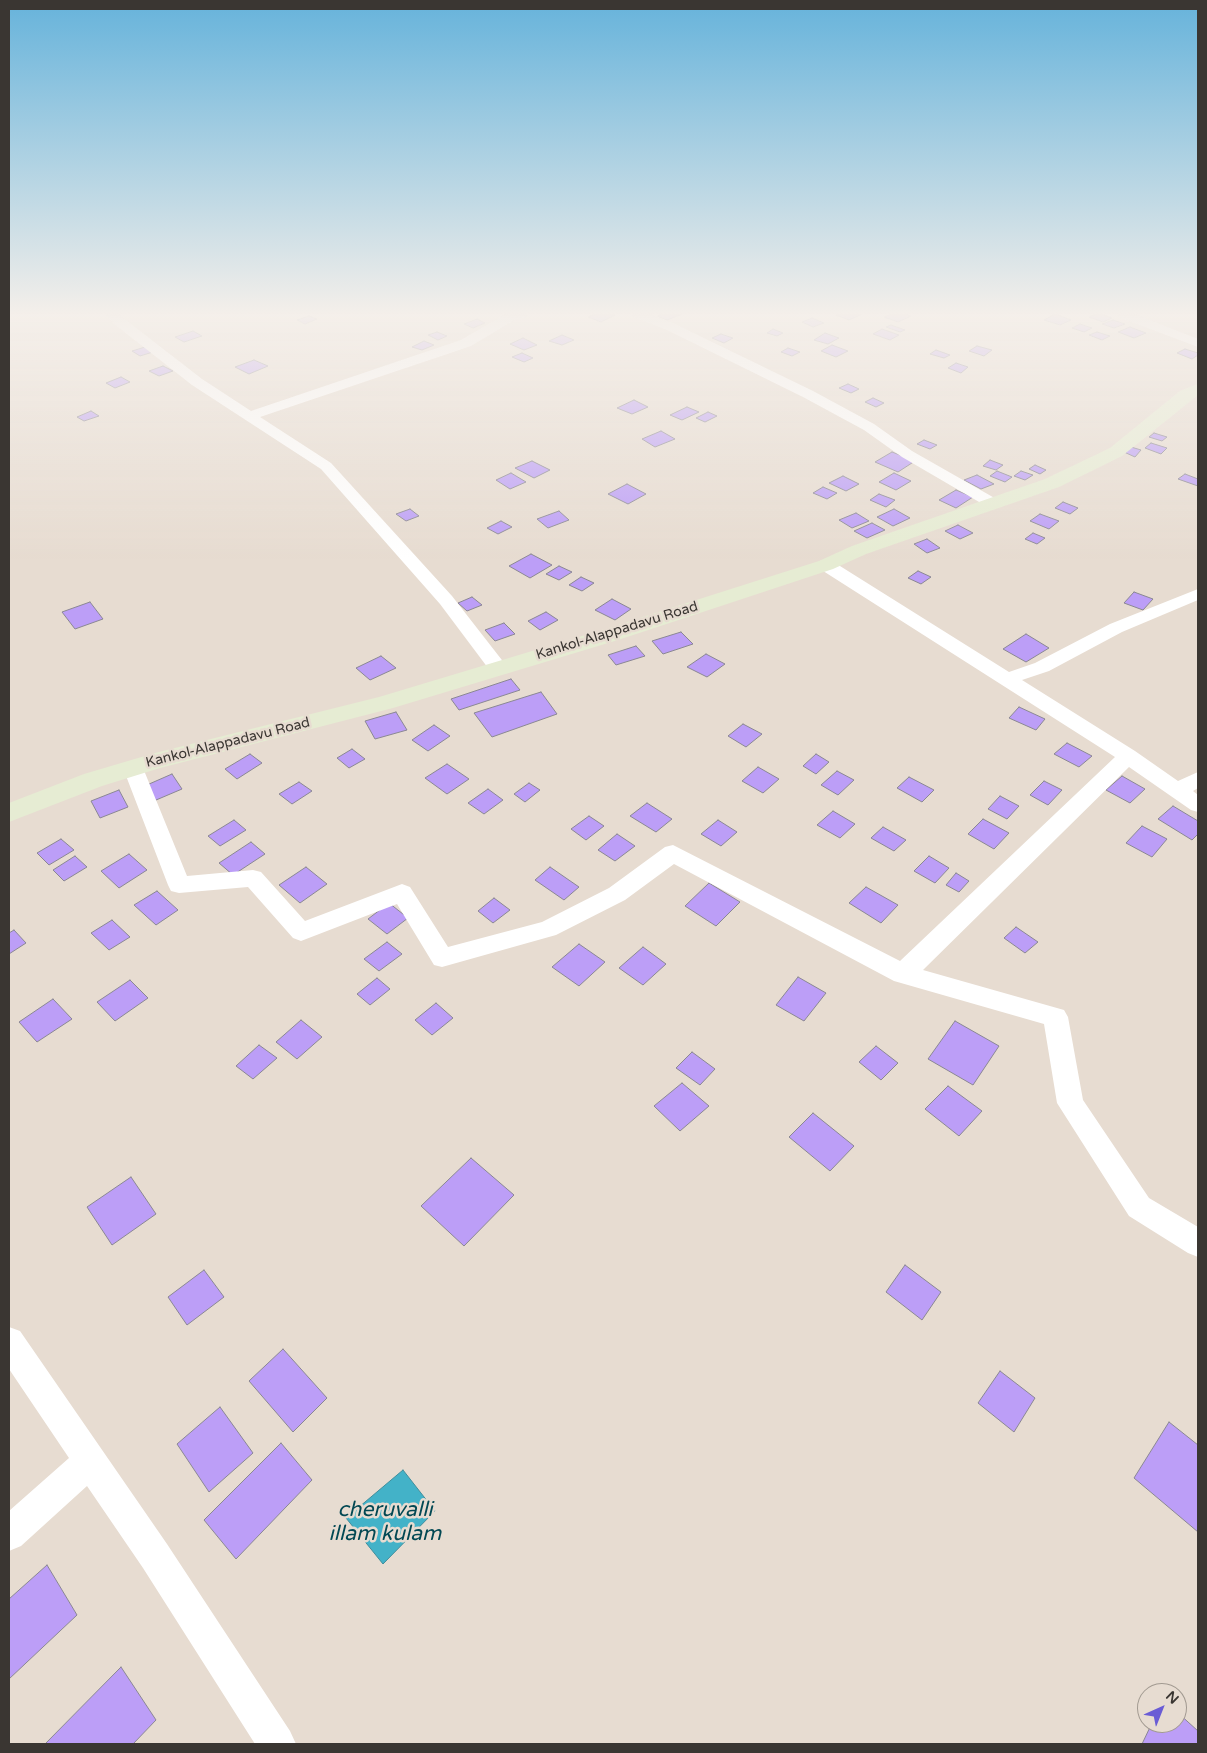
<!DOCTYPE html>
<style>
body{margin:0}
#map{position:relative;width:1207px;height:1753px;overflow:hidden;background:#e7dcd1;font-family:"Varela Round",sans-serif}
canvas{display:block}
.frame{position:absolute;inset:0;border:10px solid #3a3632;pointer-events:none}
.north{position:absolute;left:1137px;top:1683px;width:50px;height:50px;box-sizing:border-box;background:#e7dcd1;border:1px solid #a29a91;border-radius:50%;rotate:44deg;font-size:14px;font-weight:700;line-height:20px;text-align:center;color:#3a3632}
.north::after{content:'';display:block;margin:auto;width:18px;height:22px;background:#6a5cd5;clip-path:polygon(50% 0,100% 100%,50% 72%,0 100%)}
</style>
<div id="map">
<canvas width="1207" height="1753"></canvas>
<div class="frame"></div>
<div class="north">N</div>
</div>
<script>
const context = document.querySelector('canvas').getContext('2d');
context.lineJoin = 'round';
function paint(path, color) {
  context.fillStyle = color;
  context.fill(path, 'evenodd');
}
function poly(rows) {
  const path = new Path2D();
  for (const r of rows) {
    path.moveTo(r[0], r[1]);
    for (let i = 2; i < r.length; i += 2) path.lineTo(r[i], r[i + 1]);
  }
  return path;
}
function stroke(path, color, width, dash) {
  context.strokeStyle = color;
  context.lineWidth = width;
  context.lineCap = dash ? 'butt' : 'round';
  context.setLineDash(dash || []);
  context.stroke(path);
}
function drawText(font, color, halo, rows, align = 'center') {
  context.font = font + ' "Varela Round",sans-serif';
  context.lineWidth = 5;
  context.setLineDash([]);
  context.textBaseline = 'middle';
  context.strokeStyle = halo;
  context.fillStyle = color;
  for (const [text, x, y, turn = 0] of rows) {
    context.save();
    context.translate(x, y);
    context.rotate((+turn || 0) * Math.PI / 180);
    context.textAlign = isNaN(turn) ? turn : align;
    if (halo) context.strokeText(text, 0, 0);
    context.fillText(text, 0, 0);
    context.restore();
  }
}
const water = poly([
 [403,1470,435,1511,383,1564,346,1518,403,1470]
]);
paint(water, '#43b2c8');
stroke(water, '#408d9b', 1);
const building = poly([
 [596,314,611,314,615,315,601,322,588,317,596,314],
 [663,314,682,314,667,320,657,316,663,314],
 [838,314,862,314,849,320,836,315,838,314],
 [891,314,905,314,911,316,898,322,884,317,891,314],
 [1055,314,1071,320,1060,325,1044,320,1055,314],
 [1096,314,1101,314,1112,318,1103,322,1089,317,1096,314],
 [309,316,317,319,305,324,297,320,309,316],
 [812,318,824,323,813,327,802,322,812,318],
 [477,319,485,323,473,328,464,324,477,319],
 [1113,320,1125,324,1114,328,1102,324,1113,320],
 [1080,324,1092,328,1084,332,1072,328,1080,324],
 [891,325,905,330,900,332,886,327,891,325],
 [1130,327,1146,333,1134,338,1118,332,1130,327],
 [773,329,783,333,777,336,767,333,773,329],
 [882,329,899,335,890,340,873,334,882,329],
 [193,331,202,336,184,342,175,337,193,331],
 [437,332,447,336,438,340,428,335,437,332],
 [1097,332,1110,336,1102,340,1089,335,1097,332],
 [825,333,839,338,828,344,814,340,825,333],
 [721,334,733,338,724,343,712,338,721,334],
 [562,335,574,340,562,345,549,341,562,335],
 [523,338,537,345,524,350,510,344,523,338],
 [424,341,434,345,422,350,412,347,424,341],
 [832,345,848,351,836,357,821,351,832,345],
 [977,346,992,350,984,356,969,351,977,346],
 [145,347,153,352,140,356,132,351,145,347],
 [788,348,800,352,792,356,781,352,788,348],
 [1185,349,1198,353,1198,355,1192,359,1177,353,1185,349],
 [936,350,950,355,944,358,930,354,936,350],
 [522,353,533,358,524,362,512,357,522,353],
 [254,360,268,366,249,374,235,367,254,360],
 [956,363,968,367,961,373,948,368,956,363],
 [163,366,173,371,159,376,149,371,163,366],
 [121,377,130,382,115,388,106,383,121,377],
 [848,384,859,389,851,393,839,388,848,384],
 [873,398,884,403,876,407,865,402,873,398],
 [634,400,648,407,632,414,617,408,634,400],
 [687,407,699,412,682,420,670,415,687,407],
 [91,411,99,416,84,421,77,417,91,411],
 [708,412,717,416,705,422,696,418,708,412],
 [661,431,675,439,655,447,642,439,661,431],
 [1154,433,1167,437,1162,441,1149,437,1154,433],
 [924,440,937,445,930,449,917,444,924,440],
 [1151,443,1167,448,1161,454,1145,448,1151,443],
 [1131,447,1141,450,1135,457,1124,452,1131,447],
 [892,452,915,461,898,472,875,462,892,452],
 [990,460,1003,465,996,470,983,466,990,460],
 [532,461,550,470,534,478,515,468,532,461],
 [1035,465,1046,470,1040,474,1029,469,1035,465],
 [997,471,1012,477,1005,482,990,476,997,471],
 [1021,471,1033,475,1025,480,1014,476,1021,471],
 [511,473,526,482,510,489,496,480,511,473],
 [894,473,911,481,896,490,879,482,894,473],
 [1185,474,1198,479,1198,486,1178,479,1185,474],
 [977,475,994,484,981,489,964,480,977,475],
 [843,476,859,484,846,491,829,483,843,476],
 [627,484,646,494,628,504,608,494,627,484],
 [823,487,837,493,827,499,813,493,823,487],
 [956,490,973,497,956,508,939,500,956,490],
 [879,494,895,500,886,507,870,500,879,494],
 [1063,502,1078,508,1070,514,1055,508,1063,502],
 [410,509,419,516,406,521,396,514,410,509],
 [894,509,910,518,893,526,877,517,894,509],
 [559,511,569,520,548,528,537,519,559,511],
 [856,513,869,521,852,528,839,520,856,513],
 [1040,514,1059,521,1049,529,1030,521,1040,514],
 [501,521,512,527,498,534,487,528,501,521],
 [872,523,885,530,867,538,854,531,872,523],
 [958,525,973,533,960,539,945,531,958,525],
 [1033,533,1045,538,1037,544,1025,539,1033,533],
 [927,539,940,548,927,553,914,544,927,539],
 [531,554,552,565,530,578,509,566,531,554],
 [559,566,572,572,559,580,546,574,559,566],
 [918,571,931,577,921,584,908,578,918,571],
 [581,577,594,583,582,591,569,585,581,577],
 [1134,592,1153,599,1143,610,1124,603,1134,592],
 [472,597,482,605,467,611,458,603,472,597],
 [612,599,631,609,615,620,595,610,612,599],
 [90,602,103,619,75,629,62,612,90,602],
 [546,612,558,620,540,630,528,621,546,612],
 [504,623,515,634,495,641,485,630,504,623],
 [681,632,693,644,663,654,652,641,681,632],
 [1026,634,1049,648,1026,662,1003,649,1026,634],
 [636,646,645,656,616,665,608,655,636,646],
 [706,654,725,664,707,677,687,667,706,654],
 [381,656,396,668,370,680,356,668,381,656],
 [511,679,520,690,459,710,451,699,511,679],
 [541,692,557,714,492,737,474,713,541,692],
 [1019,707,1045,719,1036,730,1009,718,1019,707],
 [396,712,407,730,375,739,365,721,396,712],
 [743,724,762,734,746,747,728,736,743,724],
 [434,725,450,736,428,751,412,740,434,725],
 [1067,743,1092,756,1079,767,1054,754,1067,743],
 [352,749,365,759,349,768,337,758,352,749],
 [250,754,262,763,237,779,225,769,250,754],
 [816,754,829,762,816,774,803,766,816,754],
 [447,764,469,779,447,794,425,778,447,764],
 [758,767,779,779,763,793,742,781,758,767],
 [837,771,854,780,838,795,821,785,837,771],
 [172,774,182,789,149,803,140,788,172,774],
 [1122,776,1145,789,1130,803,1106,790,1122,776],
 [909,777,934,790,922,802,897,788,909,777],
 [1044,781,1062,790,1048,805,1030,795,1044,781],
 [299,782,312,791,292,804,279,794,299,782],
 [529,783,540,790,525,802,514,794,529,783],
 [488,789,503,800,484,814,468,803,488,789],
 [119,790,128,807,100,818,91,801,119,790],
 [1000,796,1019,806,1007,819,988,809,1000,796],
 [647,803,672,819,656,832,630,816,647,803],
 [1173,806,1198,821,1198,834,1192,840,1158,819,1173,806],
 [833,811,855,824,840,838,817,825,833,811],
 [589,816,604,826,586,840,571,829,589,816],
 [983,819,1009,833,994,849,968,834,983,819],
 [234,820,246,830,220,846,208,836,234,820],
 [718,820,737,832,721,846,701,834,718,820],
 [1142,826,1167,839,1152,857,1126,843,1142,826],
 [883,827,906,840,894,851,871,838,883,827],
 [617,834,635,846,615,861,598,850,617,834],
 [61,839,74,850,49,865,37,853,61,839],
 [251,842,265,854,233,875,219,863,251,842],
 [129,854,147,870,119,888,101,871,129,854],
 [75,856,87,867,64,881,53,870,75,856],
 [929,856,949,868,935,883,914,871,929,856],
 [306,867,327,884,300,903,279,885,306,867],
 [550,867,579,887,564,900,535,880,550,867],
 [956,873,969,881,959,892,946,885,956,873],
 [709,883,740,902,716,926,685,906,709,883],
 [866,887,898,905,881,923,849,903,866,887],
 [157,891,178,910,156,925,134,905,157,891],
 [494,898,510,910,493,923,478,911,494,898],
 [389,903,408,918,387,934,368,919,389,903],
 [112,920,130,937,109,950,91,933,112,920],
 [1016,927,1038,942,1025,953,1004,938,1016,927],
 [14,930,26,943,9,954,9,933,14,930],
 [387,942,402,954,379,971,364,959,387,942],
 [579,944,605,962,579,986,552,967,579,944],
 [643,947,666,964,643,985,619,968,643,947],
 [798,977,826,993,804,1021,776,1005,798,977],
 [377,978,390,989,370,1005,357,994,377,978],
 [130,980,148,998,115,1021,97,1002,130,980],
 [53,999,72,1019,37,1042,19,1022,53,999],
 [436,1003,453,1018,432,1035,415,1020,436,1003],
 [301,1020,322,1037,297,1059,276,1042,301,1020],
 [955,1021,999,1046,973,1085,928,1059,955,1021],
 [259,1045,277,1058,253,1079,236,1066,259,1045],
 [876,1046,898,1063,881,1080,859,1062,876,1046],
 [692,1052,715,1069,700,1085,676,1068,692,1052],
 [682,1083,709,1106,680,1131,654,1106,682,1083],
 [948,1086,982,1111,959,1136,925,1109,948,1086],
 [813,1113,854,1146,830,1171,789,1137,813,1113],
 [471,1158,514,1195,464,1246,421,1206,471,1158],
 [131,1177,156,1214,112,1245,87,1207,131,1177],
 [905,1265,941,1292,922,1320,886,1292,905,1265],
 [204,1270,224,1297,187,1325,168,1297,204,1270],
 [283,1349,327,1398,293,1432,249,1381,283,1349],
 [1000,1371,1035,1398,1014,1432,978,1403,1000,1371],
 [220,1407,253,1453,209,1492,177,1444,220,1407],
 [1169,1422,1198,1445,1198,1532,1134,1478,1169,1422],
 [281,1443,312,1480,236,1559,204,1520,281,1443],
 [47,1565,77,1615,9,1679,9,1599,47,1565],
 [121,1667,156,1720,133,1744,45,1744,121,1667],
 [1177,1712,1198,1731,1198,1744,1142,1744,1152,1723,1177,1723,1177,1712]
]);
paint(building, '#bc9ef7');
stroke(building, '#8a8793', 1);
paint(poly([
 [106,314,118,314,202,379,251,411,461,340,506,314,528,314,526,317,514,320,471,346,260,417,331,463,452,596,505,664,507,668,505,672,498,674,491,672,440,604,321,469,192,385,113,323,106,314],
 [632,314,649,314,675,324,813,391,874,424,912,451,998,500,1000,503,998,506,992,508,986,506,902,457,864,430,803,397,667,330,634,317,632,314],
 [1117,314,1134,314,1198,339,1198,347,1119,317,1117,314],
 [826,560,832,561,1009,672,1035,663,1110,624,1198,589,1198,600,1122,632,1049,671,1022,680,1135,751,1178,781,1198,772,1198,788,1193,791,1198,795,1198,812,1191,810,1129,767,923,970,1064,1010,1068,1017,1083,1100,1149,1198,1198,1227,1198,1257,1188,1253,1129,1216,1057,1103,1044,1024,894,981,674,864,625,900,556,935,442,967,434,965,397,904,301,941,293,938,248,887,179,893,171,891,168,885,123,768,126,763,133,761,140,763,143,768,187,876,253,870,261,872,305,921,402,884,410,887,448,947,542,922,609,888,665,847,673,845,900,961,1115,757,820,569,818,565,820,561,826,560],
 [9,1327,20,1331,167,1544,290,1731,296,1744,255,1744,143,1568,87,1486,21,1546,9,1551,9,1511,69,1458,9,1369,9,1327]
]), '#fff');
paint(poly([
 [1198,384,1198,395,1122,456,1059,487,866,554,833,569,618,640,393,708,160,768,102,786,9,822,9,803,84,774,155,753,379,697,602,630,819,561,852,546,1045,479,1110,448,1180,391,1198,384]
]), '#e6ecd3');
const sky = context.createLinearGradient(0, 0, 0, 559);
sky.addColorStop(0, '#66b3db');
sky.addColorStop(0.56, '#f4efea');
sky.addColorStop(1, '#f4efea00');
context.fillStyle = sky;
context.fillRect(0, 0, 1207, 559);
drawText('14px', '#3a3632', '#e7dcd1', [
 ["Kankol-Alappadavu Road",617,631,-17],
 ["Kankol-Alappadavu Road",228,743,-14]
]);
drawText('italic 21px', '#024853', '#e7dcd1', [
 ["cheruvalli",385,1510],
 ["illam kulam",385,1534]
]);
</script>
